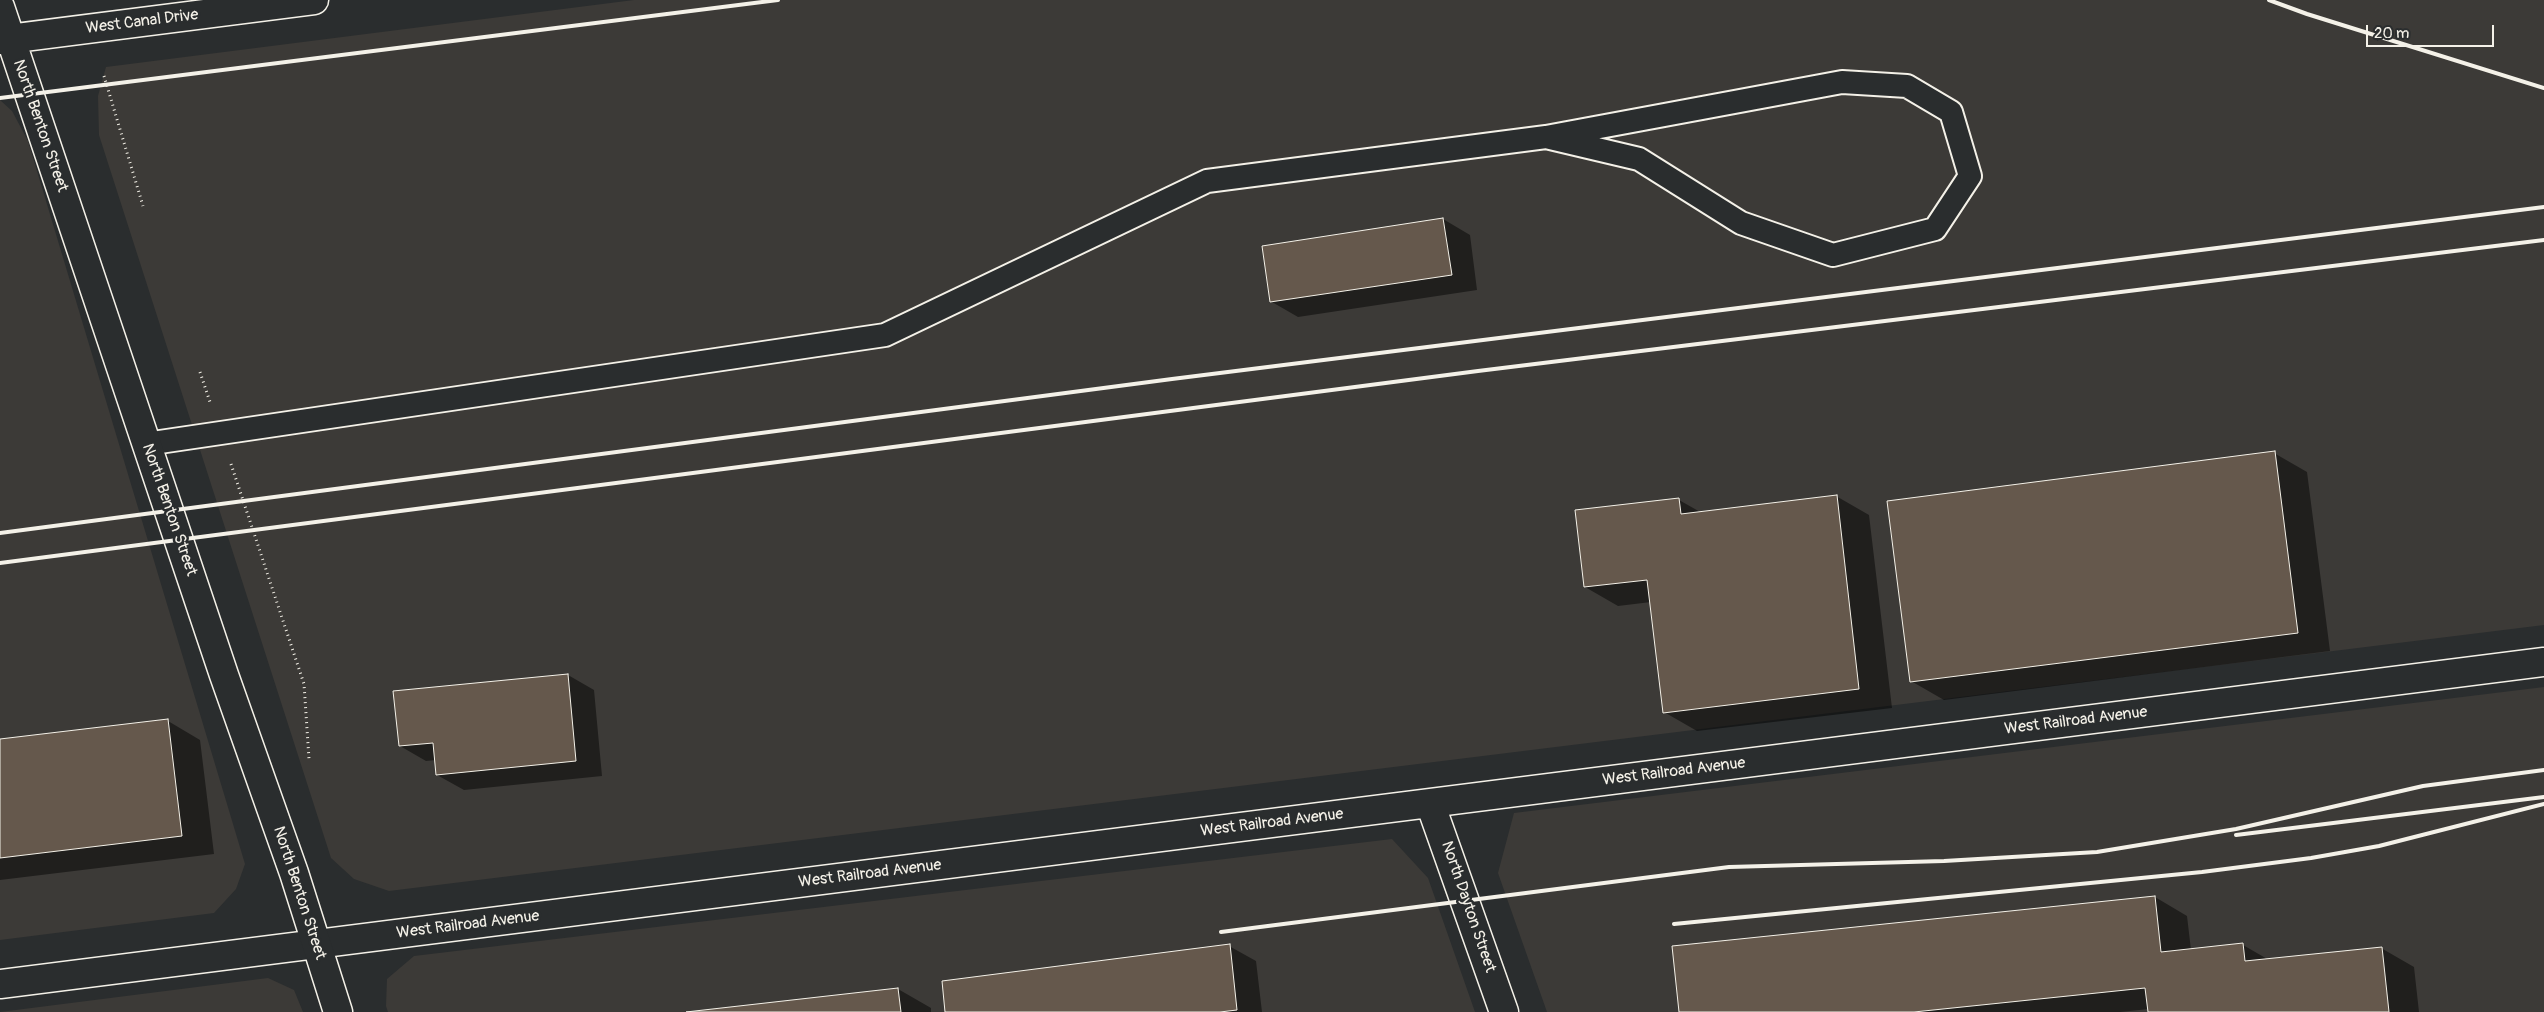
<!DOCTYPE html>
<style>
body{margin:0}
#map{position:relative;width:2544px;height:1012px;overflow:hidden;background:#2a2d2e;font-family:Pangolin,sans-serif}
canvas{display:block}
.scale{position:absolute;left:2366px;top:25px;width:128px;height:22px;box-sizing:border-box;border:2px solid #f4f1e8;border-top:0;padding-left:6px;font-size:15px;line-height:18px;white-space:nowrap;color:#f4f1e8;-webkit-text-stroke:4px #2a2d2e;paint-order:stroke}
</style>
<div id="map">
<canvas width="2544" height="1012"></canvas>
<div class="scale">20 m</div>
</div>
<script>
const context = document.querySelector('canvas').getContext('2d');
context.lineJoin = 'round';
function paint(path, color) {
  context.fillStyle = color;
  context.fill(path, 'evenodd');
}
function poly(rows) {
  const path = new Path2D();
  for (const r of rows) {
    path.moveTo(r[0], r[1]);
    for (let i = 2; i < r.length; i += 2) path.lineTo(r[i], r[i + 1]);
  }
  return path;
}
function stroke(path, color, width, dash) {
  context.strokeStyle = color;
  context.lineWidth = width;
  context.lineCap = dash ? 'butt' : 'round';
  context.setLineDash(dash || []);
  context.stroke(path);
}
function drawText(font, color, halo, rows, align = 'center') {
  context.font = font + ' Pangolin,sans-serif';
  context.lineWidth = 5;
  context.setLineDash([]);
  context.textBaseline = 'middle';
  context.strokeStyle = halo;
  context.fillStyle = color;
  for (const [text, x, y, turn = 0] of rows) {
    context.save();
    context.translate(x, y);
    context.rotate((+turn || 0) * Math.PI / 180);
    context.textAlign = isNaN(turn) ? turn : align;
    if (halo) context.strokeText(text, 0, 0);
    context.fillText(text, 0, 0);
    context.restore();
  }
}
paint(poly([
 [634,0,2544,0,2544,625,389,891,354,879,331,858,99,135,98,96,106,67],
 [0,100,12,111,28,141,245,864,236,889,214,913,0,940],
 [2544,687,2544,1012,1547,1012,1498,873,1514,813],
 [1392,839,1428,878,1475,1012,388,1012,386,1006,387,979,414,956],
 [268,978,294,990,303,1012,0,1012]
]), '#3c3a37');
paint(poly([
 [1443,219,1470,235,1477,290,1298,317,1272,302],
 [2274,453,2307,472,2330,651,1944,700,1911,681],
 [1836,496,1869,515,1892,708,1697,731,1664,712,1651,602,1618,606,1585,587,1679,500,1702,513],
 [568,675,594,690,602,776,464,790,437,775,436,760,426,761,400,746],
 [168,721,200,740,214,854,0,880,0,741],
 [2155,897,2187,916,2191,950,2243,945,2269,960,2381,948,2414,967,2419,1012,2149,1012,2149,1009,2120,1012,1680,1012],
 [1229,946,1256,961,1262,1012,947,1012],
 [898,989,931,1008,931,1012,698,1012]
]), '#0007');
const building = poly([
 [1443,218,1452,275,1270,302,1262,246,1443,218],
 [2275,451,2298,633,1910,682,1887,501,2275,451],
 [1837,495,1859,689,1663,713,1647,580,1584,587,1575,510,1679,498,1681,514,1837,495],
 [568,674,576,761,436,775,433,743,399,746,393,691,568,674],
 [168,719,182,836,0,858,0,739,168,719],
 [2155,896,2161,952,2243,943,2245,961,2382,947,2389,1012,2148,1012,2145,988,1914,1012,1679,1012,1672,946,2155,896],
 [1230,944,1237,1010,1220,1012,945,1012,942,981,1230,944],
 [898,988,901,1012,686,1012,898,988]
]);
paint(building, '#65584c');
stroke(building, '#f4f1e8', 1);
const service = poly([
 [146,444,885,335,1207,181,1546,137,1639,159,1741,223,1833,255,1935,229,1970,176,1951,112,1907,86,1842,82,1546,137]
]);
const minor = poly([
 [1430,803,1504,1012],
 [0,984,2544,662]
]);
const tertiary = poly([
 [0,7,224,675,294,873,338,1012],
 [0,40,314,0]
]);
stroke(service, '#f4f1e8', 26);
stroke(minor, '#f4f1e8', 31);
stroke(tertiary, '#f4f1e8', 31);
stroke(poly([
 [104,76,143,206],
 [200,372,210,402],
 [231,464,304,684,309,759]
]), '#f4f1e8', 3, [1, 4]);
stroke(service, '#2a2d2e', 22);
stroke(minor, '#2a2d2e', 28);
stroke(tertiary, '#2a2d2e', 28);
stroke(poly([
 [2269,0,2307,14,2544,88],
 [0,98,778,0],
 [0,533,1172,379,2544,207],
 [0,563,1478,371,2544,240],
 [2236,835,2544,797],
 [1674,924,2202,872,2311,858,2379,846,2544,804],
 [1221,932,1729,867,1944,861,2097,852,2236,829,2423,786,2544,770]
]), '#f4f1e8', 4);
drawText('16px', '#f4f1e8', '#2a2d2e', [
 ["West Canal Drive",142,22,-7],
 ["North Benton Street",40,126,71],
 ["North Benton Street",169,510,71],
 ["West Railroad Avenue",2076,721,-7],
 ["West Railroad Avenue",1674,772,-7],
 ["West Railroad Avenue",1272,823,-7],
 ["West Railroad Avenue",870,874,-7],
 ["North Benton Street",299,893,72],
 ["North Dayton Street",1468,907,71],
 ["West Railroad Avenue",468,925,-7]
]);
</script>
